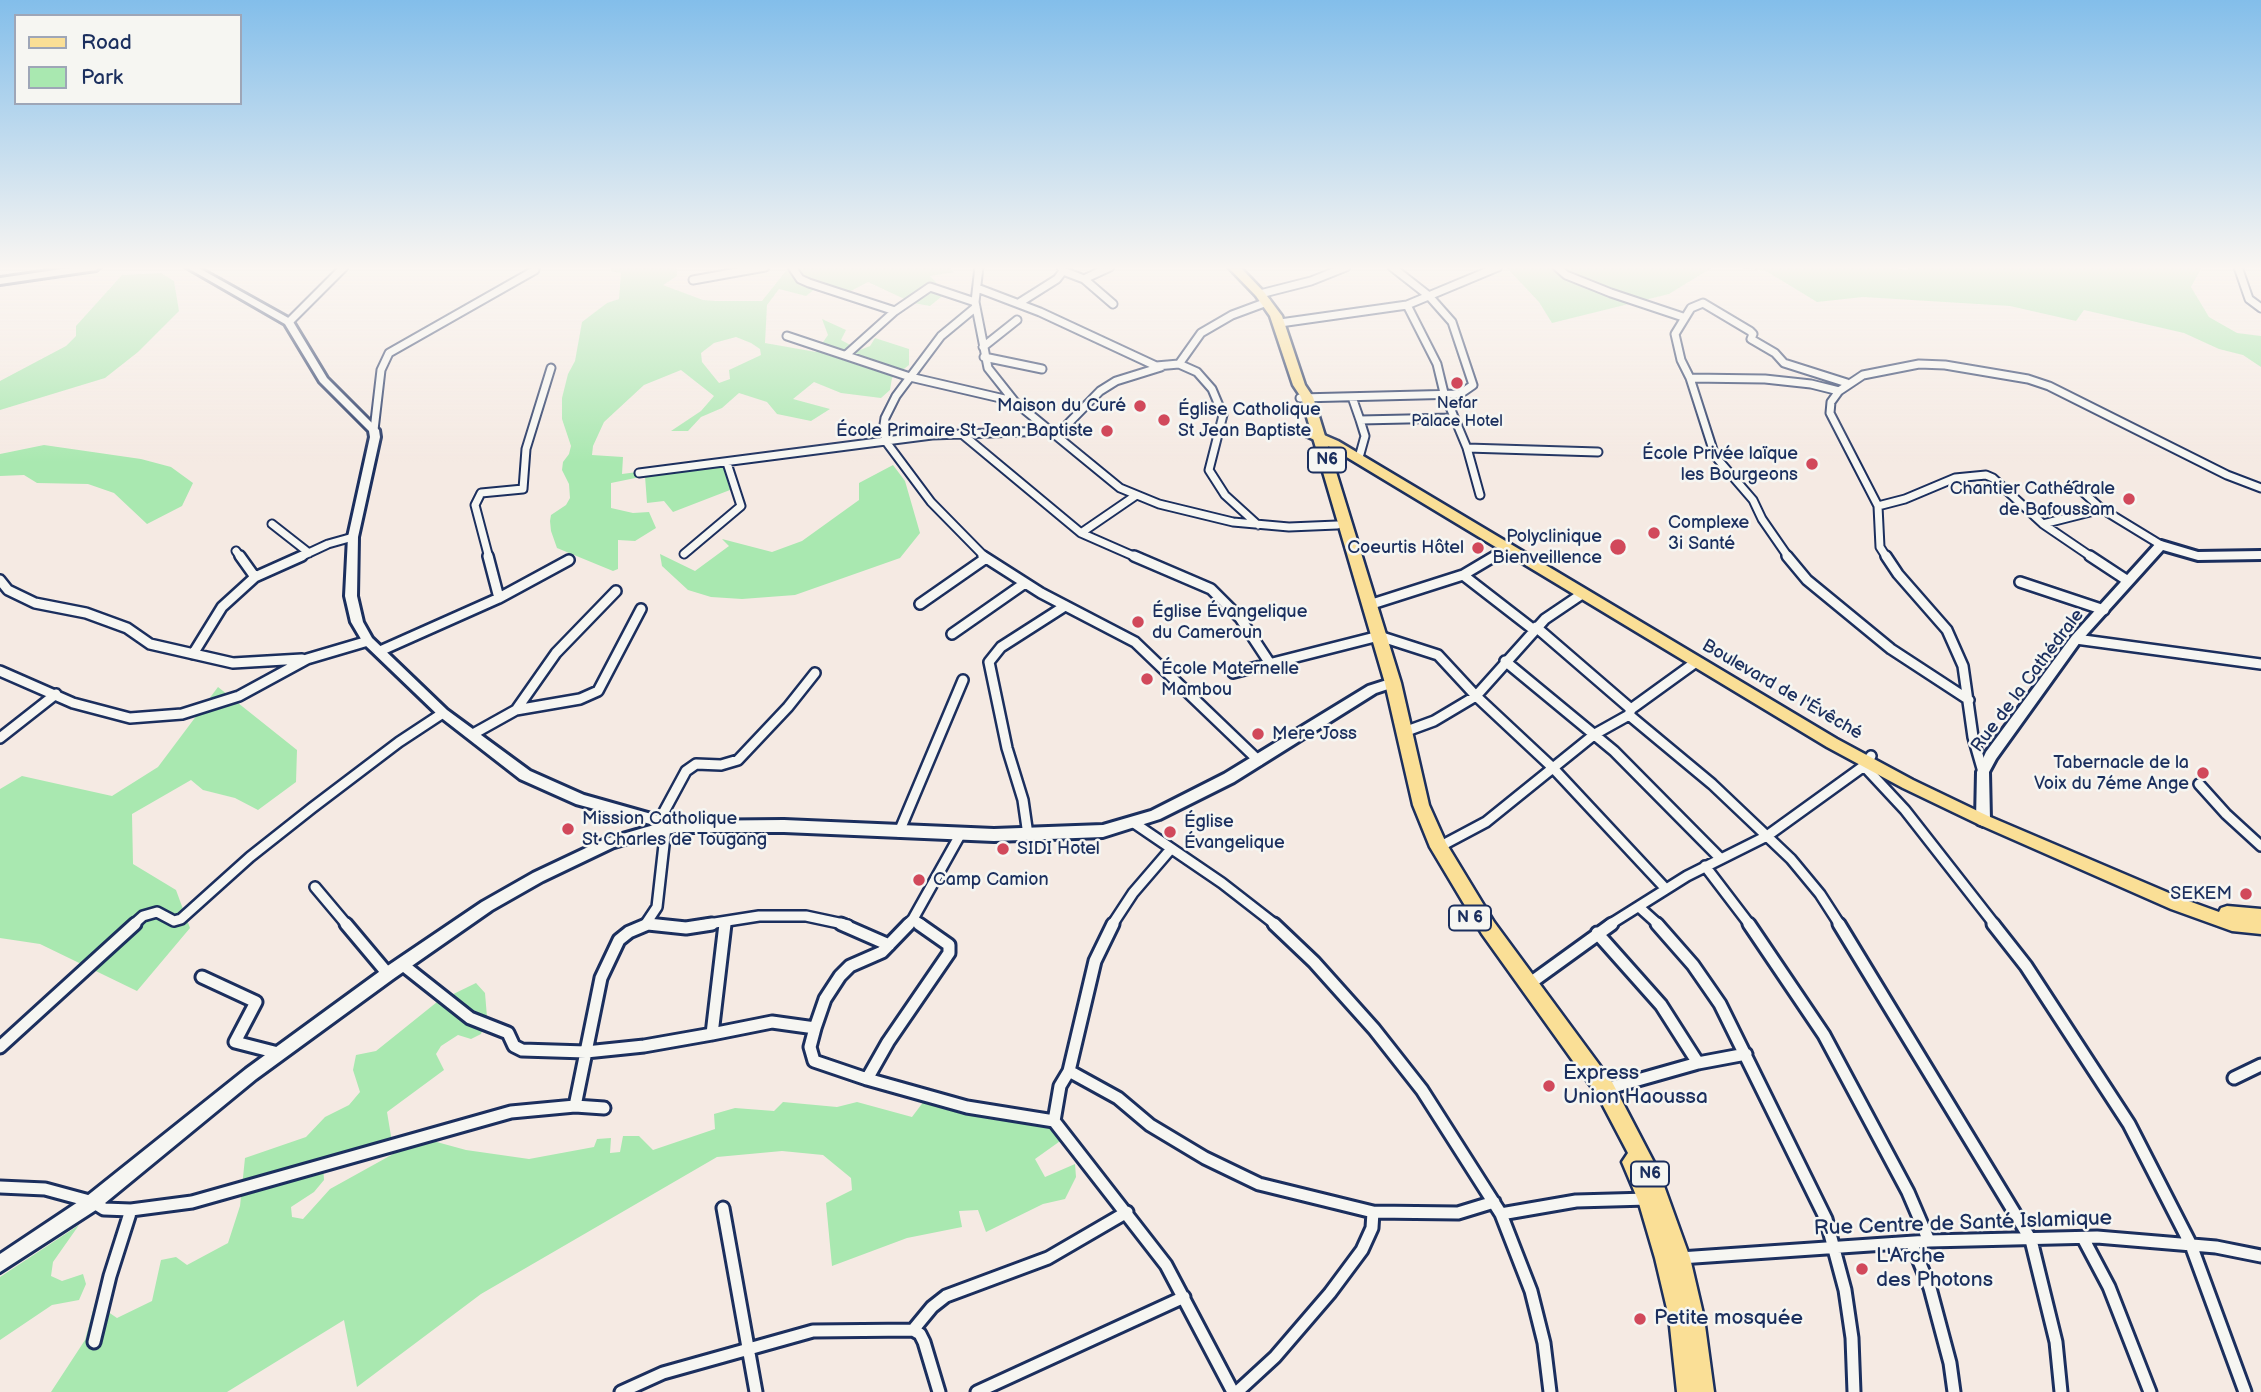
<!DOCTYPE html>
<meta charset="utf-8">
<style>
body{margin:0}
#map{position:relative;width:2261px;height:1392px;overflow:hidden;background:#f5eae3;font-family:"Balsamiq Sans",sans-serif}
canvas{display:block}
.legend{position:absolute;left:14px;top:14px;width:228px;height:91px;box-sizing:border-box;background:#f6f6f2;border:2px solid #9ea6b7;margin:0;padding:9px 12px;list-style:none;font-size:21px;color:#1b2f5e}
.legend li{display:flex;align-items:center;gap:14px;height:35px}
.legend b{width:35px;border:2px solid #9ea6b7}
</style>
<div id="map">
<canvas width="2261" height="1392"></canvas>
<ul class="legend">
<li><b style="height:9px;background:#fadf96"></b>Road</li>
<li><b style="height:19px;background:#a9e8b0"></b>Park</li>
</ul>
</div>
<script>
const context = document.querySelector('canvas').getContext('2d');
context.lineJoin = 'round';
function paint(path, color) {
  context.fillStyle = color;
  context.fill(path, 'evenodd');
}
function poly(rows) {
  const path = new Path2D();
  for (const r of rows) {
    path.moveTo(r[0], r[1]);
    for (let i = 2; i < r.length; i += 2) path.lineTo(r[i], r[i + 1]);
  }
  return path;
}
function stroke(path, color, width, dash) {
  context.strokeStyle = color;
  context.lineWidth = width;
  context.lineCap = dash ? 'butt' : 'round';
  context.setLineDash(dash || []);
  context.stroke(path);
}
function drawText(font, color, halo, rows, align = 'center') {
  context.font = font + ' "Balsamiq Sans",sans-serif';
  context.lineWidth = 5;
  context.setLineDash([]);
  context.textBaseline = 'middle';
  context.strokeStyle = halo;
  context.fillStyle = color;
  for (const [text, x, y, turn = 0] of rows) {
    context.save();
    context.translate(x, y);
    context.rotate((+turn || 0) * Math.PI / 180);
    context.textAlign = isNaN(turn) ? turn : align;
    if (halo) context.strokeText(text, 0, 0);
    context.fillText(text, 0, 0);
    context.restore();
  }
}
paint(poly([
 [609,267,676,267,677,276,663,285,703,300,715,301,762,301,789,267,949,267,954,272,930,276,946,293,930,306,913,303,868,282,849,292,820,285,806,296,779,289,767,305,765,343,816,352,828,335,822,319,846,330,841,340,860,350,870,346,875,338,909,349,909,365,892,378,890,390,881,398,841,393,814,382,793,399,830,409,811,421,777,414,767,402,739,393,722,408,701,417,688,431,671,431,701,411,714,396,681,370,644,385,604,422,593,446,592,455,623,457,622,474,723,461,730,490,673,512,664,501,647,503,645,476,611,483,611,508,633,513,649,512,656,528,635,541,618,540,618,569,613,571,557,548,551,531,550,521,551,515,566,505,570,498,569,484,562,470,563,462,569,454,571,446,562,419,562,398,568,374,575,361,582,322,607,303,619,299,621,273,611,271],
 [736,337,751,343,760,349,761,355,729,370,730,379,719,383,702,362,701,353,714,343],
 [1506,267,1713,267,1669,294,1552,323,1539,302],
 [1732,267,1887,267,1907,270,1910,267,2202,267,2191,287,2209,317,2237,333,2261,336,2261,367,2243,355,2219,349,2184,333,2084,310,2076,321,2010,306,1863,297,1817,302,1766,271],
 [161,273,174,281,179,311,138,352,105,378,0,410,0,381,66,346,76,336,76,326,122,275],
 [44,445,141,459,171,467,193,483,182,506,147,524,114,493,88,484,37,483,24,475,0,476,0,454],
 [893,465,905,481,920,533,900,558,795,595,742,599,711,597,688,590,662,566,660,554,695,571,729,546,722,539,772,552,802,541,859,500,859,483],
 [218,687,297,750,296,782,258,810,235,798,203,790,191,780,132,814,133,864,176,890,190,928,137,991,40,944,0,938,0,789,22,776,112,796,158,767],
 [476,983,485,993,487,1017,481,1034,471,1039,458,1035,441,1046,436,1054,444,1070,387,1112,392,1142,323,1164,324,1180,314,1192,291,1207,292,1217,303,1219,330,1189,422,1138,466,1150,529,1159,594,1147,597,1139,611,1138,610,1153,620,1152,623,1136,639,1136,653,1150,715,1129,714,1114,735,1108,774,1111,783,1102,837,1107,857,1102,912,1117,927,1097,1043,1113,1063,1139,1035,1159,1045,1177,1075,1164,1076,1177,1065,1199,1043,1204,986,1232,978,1210,959,1211,962,1227,907,1238,832,1266,826,1203,852,1190,851,1178,823,1155,782,1151,717,1157,481,1294,357,1387,344,1320,227,1392,51,1392,85,1340,95,1303,117,1318,152,1301,161,1260,176,1257,187,1265,228,1243,240,1206,245,1158,306,1137,325,1117,349,1105,360,1092,353,1070,356,1055,376,1051,437,1002],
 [79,1225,53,1262,51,1276,62,1281,83,1274,86,1284,79,1300,52,1305,0,1340,0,1277]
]), '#a9e8b0');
const streetFar2 = poly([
 [792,267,800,279,809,283,895,311,846,355],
 [979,267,975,302,988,368,1015,402,1120,488,1159,504,1233,522,1289,527,1337,525],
 [1110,267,1084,279,1113,304],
 [1557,267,1566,275,1611,293,1683,317],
 [2238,267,2249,299,2261,308],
 [1063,271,1084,279],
 [693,280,765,267],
 [977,288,1040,312,1156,366,1179,364,1197,372,1212,389,1223,415,1209,470,1225,495,1258,525],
 [1260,294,1311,281,1346,267],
 [1019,303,1057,279,1063,271,1061,267],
 [1407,305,1437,364,1444,393,1467,448,1480,495],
 [976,307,941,336,896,396,885,418,883,431,887,443,931,502,986,558],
 [895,311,930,287,975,302],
 [289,322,344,267],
 [1280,323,1407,305,1498,267],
 [787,336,910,377,1013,401],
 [983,347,1017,320],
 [984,357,1042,369],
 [1179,364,1201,333,1232,315,1267,302],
 [1690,378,1765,379,1811,384,1839,391],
 [1352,397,1360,420,1453,418],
 [1300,398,1460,394,1473,385,1452,322,1429,296,1392,267],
 [1360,420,1365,436,1360,454],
 [374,430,381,370,389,353,535,270,535,267],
 [962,434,1081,533],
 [1056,436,1100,391,1116,381,1161,367],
 [1467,448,1598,452],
 [639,473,932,435,1049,431],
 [2076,486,2102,509,2161,545],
 [1135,496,1081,533,1138,558],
 [1878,506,1905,499,1955,478,1986,475,1993,478,2043,524,2093,558],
 [272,524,309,553],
 [2043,524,2102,509],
 [236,551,241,558],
 [684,554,741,506,727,463],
 [298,558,328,544,353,537],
 [489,558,475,505,481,493,523,489,526,449,551,368],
 [1492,558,1507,549],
 [1789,558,1762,519,1753,500,1715,456,1690,378,1681,360,1675,334,1691,308,1703,303,1750,331,1753,334,1751,339,1775,353,1784,363,1847,383],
 [1887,558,1880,547,1878,506,1830,413,1831,402,1839,391,1863,375,1919,364,1945,365,2028,379,2049,386,2227,475,2261,488]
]);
const streetFar1 = poly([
 [240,556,255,577],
 [983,556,1041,593,1135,642,1259,761],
 [1134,556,1211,589,1240,618,1271,665],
 [1787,556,1807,580,1891,649,1969,700],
 [1886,556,1898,574,1947,630,1963,666,1973,737,1983,772],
 [2090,556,2128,581],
 [1463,575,1534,630],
 [0,580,8,590,35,603,86,613,127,628,150,644,233,663,302,659],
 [2020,582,2104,610],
 [499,598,569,560],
 [920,604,986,558],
 [1369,605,1463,575,1495,556],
 [1536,627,1631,709],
 [952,634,1025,583],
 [2076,639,2261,664],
 [380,651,499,598,488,556],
 [193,654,222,607,255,577,302,556],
 [1505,661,1614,751,1720,858],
 [0,671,73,703,130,718,182,714,239,696,307,659,368,641],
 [1233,673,1379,636,1438,655,1476,696,1553,768,1666,889],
 [516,710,556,653,616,591],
 [1629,715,1712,784,1791,859,1820,894,1840,925],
 [1404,732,1434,721,1476,696,1545,619,1582,594],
 [473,734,516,710,580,699,598,691,641,609],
 [0,738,56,694],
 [1864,766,1905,810,1995,925],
 [2199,784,2226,814,2261,846],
 [659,821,686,771,696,764,721,765,738,760,788,707,815,673],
 [1134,823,1222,883,1276,925],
 [899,832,963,680],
 [1028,835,1023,800,1007,748,989,662,1001,647,1065,606],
 [1439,847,1486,822,1595,734,1629,715,1631,709,1696,662],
 [1705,866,1750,925],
 [315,887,347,925],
 [1639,907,1659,925],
 [648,924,662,925],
 [133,925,143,916,157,912,174,921,181,919,250,857,312,808,399,742,443,713],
 [645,925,657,907,666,827],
 [702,925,759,916,806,916,848,925],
 [725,925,725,922],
 [907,925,913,919],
 [922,925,913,919,960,835],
 [1112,925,1133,893,1170,850],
 [1609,925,1687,876,1767,836,1864,766,1871,756]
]);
const street = poly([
 [346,924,388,974],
 [648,924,686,928,712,924],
 [841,924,889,945],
 [919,924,949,945,949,953,888,1042,867,1079,967,1107,1054,1121],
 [1113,924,1095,961,1069,1071,1060,1086,1054,1121,1166,1265,1233,1392],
 [1274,924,1314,962,1374,1029,1422,1090,1501,1214,1531,1291,1544,1343,1550,1392],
 [1657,924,1693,965,1720,1004,1826,1219,1845,1290,1852,1338,1854,1392],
 [1749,924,1824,1035,1908,1192,1929,1241],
 [1839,924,2031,1240,2056,1342,2061,1392],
 [1993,924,2026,966,2129,1124,2191,1245,2245,1392],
 [1597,933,1661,1005,1698,1063],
 [403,965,470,1018,508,1033,514,1046,522,1050,586,1052,644,1046,712,1034,725,924],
 [202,977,256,1002,235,1042,278,1053],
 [1529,984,1612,924],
 [712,1034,772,1022,815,1028],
 [0,1047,135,924],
 [1069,1071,1118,1098,1150,1125,1205,1158,1259,1184,1373,1212,1458,1213,1494,1202],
 [2234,1078,2261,1065],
 [867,1079,814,1061,810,1047,815,1028,825,999,840,976,850,966,882,952,909,924],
 [1606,1089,1698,1063,1746,1054],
 [575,1106,601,978,619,940,629,932,648,924],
 [0,1187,45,1189,93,1202,104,1209,131,1210,192,1202,511,1112,575,1106,604,1108],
 [723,1208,756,1392],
 [1501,1214,1576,1201,1648,1199],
 [2083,1238,2109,1287,2150,1392],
 [1912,1244,1930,1288,1950,1363,1954,1392],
 [1680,1258,1929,1241,2097,1237,2216,1247,2261,1256],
 [913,1330,932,1307,946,1296,1048,1258,1127,1212],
 [94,1342,110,1276,131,1210],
 [621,1392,663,1373,813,1331,913,1330,920,1334,924,1342,939,1392],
 [977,1392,1184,1297],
 [1237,1392,1275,1357,1330,1293,1362,1250,1372,1228,1373,1212]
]);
const secondary = poly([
 [76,267,100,267,96,270,0,284,0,278,76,267],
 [186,267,197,267,292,320,327,378,379,430,380,437,358,537,357,596,363,622,372,638,447,710,530,771,584,795,676,821,784,820,994,829,1103,825,1151,811,1224,774,1368,686,1393,678,1399,683,1397,686,1376,693,1234,782,1160,819,1103,837,994,841,784,832,677,832,642,839,614,847,543,881,492,910,393,979,256,1079,99,1208,0,1272,0,1254,87,1196,246,1069,383,969,482,902,533,873,605,839,654,825,576,804,520,779,439,716,364,644,351,622,345,596,348,537,370,437,369,431,320,382,285,324,186,267],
 [2161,541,2198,552,2261,551,2261,559,2198,560,2163,550,2080,642,1996,759,1989,772,1990,820,1988,824,1983,826,1978,824,1976,820,1977,772,1986,752,2072,636,2157,542,2161,541]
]);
const primary = poly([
 [1310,429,1338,441,1837,739,1913,780,1988,816,2183,899,2219,912,2221,908,2227,906,2261,909,2261,934,2232,931,2171,909,1978,824,1903,788,1827,747,1330,447,1306,436,1306,430,1310,429]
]);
const highway = poly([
 [1228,267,1240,267,1264,292,1282,316,1305,385,1313,397,1401,683,1429,805,1446,843,1494,922,1612,1082,1659,1172,1690,1258,1704,1318,1714,1392,1677,1392,1669,1317,1655,1258,1638,1200,1622,1162,1628,1153,1598,1096,1482,934,1430,847,1413,805,1385,683,1301,397,1293,385,1270,316,1256,296,1228,267]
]);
stroke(streetFar2, '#1b2f5e', 11);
stroke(streetFar1, '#1b2f5e', 14);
stroke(street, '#1b2f5e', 17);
stroke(secondary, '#1b2f5e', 6);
stroke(primary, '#1b2f5e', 5);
stroke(highway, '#1b2f5e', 5);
stroke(streetFar2, '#f6f6f2', 7);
stroke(streetFar1, '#f6f6f2', 9);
stroke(street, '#f6f6f2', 11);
paint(secondary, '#f6f6f2');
paint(primary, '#fadf96');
paint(highway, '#fadf96');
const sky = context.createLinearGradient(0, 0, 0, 462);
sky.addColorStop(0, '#83beea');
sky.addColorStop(0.58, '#faf6f2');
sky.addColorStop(1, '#faf6f200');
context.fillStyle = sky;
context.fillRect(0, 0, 2261, 462);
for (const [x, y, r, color] of [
 [1457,383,7,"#d1495b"],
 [1140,406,7,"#d1495b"],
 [1164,420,7,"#d1495b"],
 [1107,431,7,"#d1495b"],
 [1812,464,7,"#d1495b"],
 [2129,499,7,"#d1495b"],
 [1654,533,7,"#d1495b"],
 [1618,547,9,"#d1495b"],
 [1478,548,7,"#d1495b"],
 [1138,622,7,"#d1495b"],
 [1147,679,7,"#d1495b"],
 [1258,734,7,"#d1495b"],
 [2203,773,7,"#d1495b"],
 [568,829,7,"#d1495b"],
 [1170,832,7,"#d1495b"],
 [1003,849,7,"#d1495b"],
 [919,880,7,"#d1495b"],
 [2246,894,7,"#d1495b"],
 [1549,1086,7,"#d1495b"],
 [1862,1269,7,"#d1495b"],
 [1640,1319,7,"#d1495b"]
]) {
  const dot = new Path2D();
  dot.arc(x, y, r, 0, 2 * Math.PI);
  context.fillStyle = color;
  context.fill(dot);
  stroke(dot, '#f6f6f2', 2.5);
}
drawText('16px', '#1b2f5e', '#f6f6f2', [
 ["Nefar",1457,404],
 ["Palace Hotel",1457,422]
]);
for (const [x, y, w] of [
 [1327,460,38],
 [1470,918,42],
 [1650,1174,38]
]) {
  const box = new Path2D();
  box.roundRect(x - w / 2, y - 12.5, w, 25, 5);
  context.fillStyle = '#f6f6f2';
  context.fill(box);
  stroke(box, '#1b2f5e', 2);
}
drawText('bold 16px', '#1b2f5e', null, [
 ["N6",1327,460],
 ["N 6",1470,918],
 ["N6",1650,1174]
]);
drawText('18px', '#1b2f5e', '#f6f6f2', [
 ["Maison du Curé",1126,406,"right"],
 ["Église Catholique",1178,410],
 ["St Jean Baptiste",1178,431],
 ["École Primaire St Jean Baptiste",1093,431,"right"],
 ["École Privée laïque",1798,454,"right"],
 ["les Bourgeons",1798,475,"right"],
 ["Chantier Cathédrale",2115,489,"right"],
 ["de Bafoussam",2115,510,"right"],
 ["Complexe",1668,523],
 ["3i Santé",1668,544],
 ["Polyclinique",1602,537,"right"],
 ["Bienveillence",1602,558,"right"],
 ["Coeurtis Hôtel",1464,548,"right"],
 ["Église Évangelique",1152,612],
 ["du Cameroun",1152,633],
 ["École Maternelle",1161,669],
 ["Mambou",1161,690],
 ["Mere Joss",1272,734],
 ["Tabernacle de la",2189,763,"right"],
 ["Voix du 7éme Ange",2189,784,"right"],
 ["Mission Catholique",582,819],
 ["St Charles de Tougang",582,840],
 ["Église",1184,822],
 ["Évangelique",1184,843],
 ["SIDI Hotel",1017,849],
 ["Camp Camion",933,880],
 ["SEKEM",2232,894,"right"]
], 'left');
drawText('18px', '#1b2f5e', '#f6f6f2', [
 ["Rue de la Cathédrale",2028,681,-53],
 ["Boulevard de l'Évêché",1782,690,30]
]);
drawText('21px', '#1b2f5e', '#f6f6f2', [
 ["Express",1563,1074],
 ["Union Haoussa",1563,1098],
 ["L'Arche",1876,1257],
 ["des Photons",1876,1281],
 ["Petite mosquée",1654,1319]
], 'left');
drawText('21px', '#1b2f5e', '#f6f6f2', [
 ["Rue Centre de Santé Islamique",1963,1224,-2]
]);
</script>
